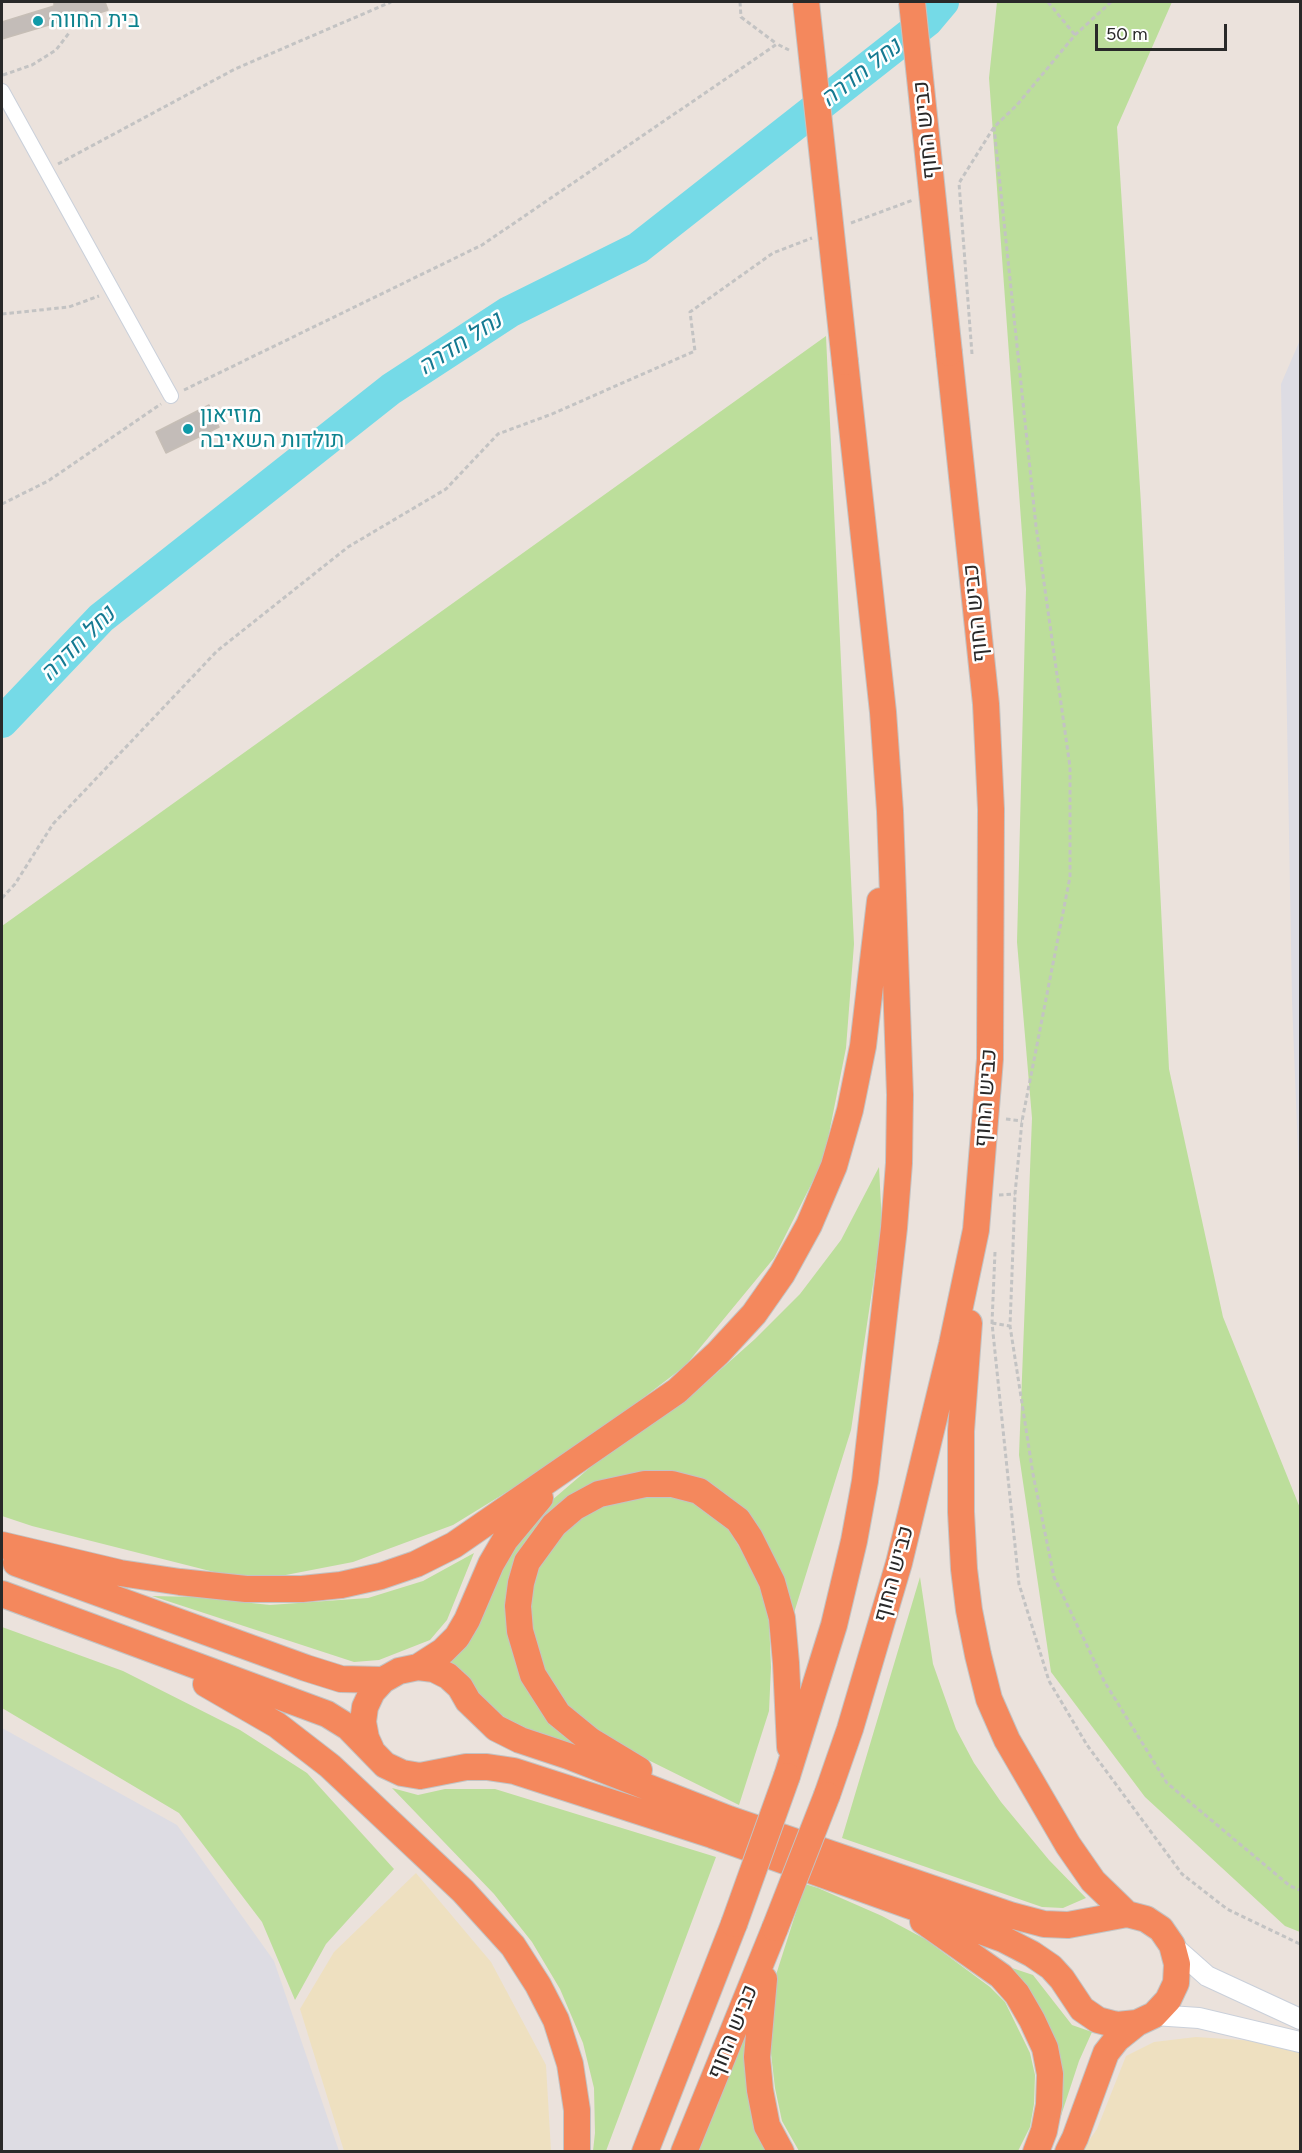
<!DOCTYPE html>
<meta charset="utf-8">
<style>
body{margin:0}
#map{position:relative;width:1302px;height:2153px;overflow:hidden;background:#ebe2dc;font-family:Figtree,sans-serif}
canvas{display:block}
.frame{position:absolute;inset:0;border:3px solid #292929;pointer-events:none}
.scale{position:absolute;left:1095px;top:24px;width:132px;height:27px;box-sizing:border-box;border:3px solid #292929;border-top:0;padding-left:8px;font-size:18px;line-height:21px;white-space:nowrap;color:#292929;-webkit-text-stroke:4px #fff;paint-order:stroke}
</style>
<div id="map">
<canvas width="1302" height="2153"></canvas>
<div class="frame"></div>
<div class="scale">50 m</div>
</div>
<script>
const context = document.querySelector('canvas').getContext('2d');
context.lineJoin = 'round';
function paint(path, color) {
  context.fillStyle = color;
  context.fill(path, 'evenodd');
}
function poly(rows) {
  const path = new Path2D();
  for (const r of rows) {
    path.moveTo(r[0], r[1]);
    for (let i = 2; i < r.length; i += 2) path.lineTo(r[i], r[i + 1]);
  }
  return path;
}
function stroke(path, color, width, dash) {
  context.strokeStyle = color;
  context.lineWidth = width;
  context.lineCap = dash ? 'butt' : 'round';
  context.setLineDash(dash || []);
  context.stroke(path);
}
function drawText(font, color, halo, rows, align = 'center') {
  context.font = font + ' Figtree,Heebo,sans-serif';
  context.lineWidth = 5;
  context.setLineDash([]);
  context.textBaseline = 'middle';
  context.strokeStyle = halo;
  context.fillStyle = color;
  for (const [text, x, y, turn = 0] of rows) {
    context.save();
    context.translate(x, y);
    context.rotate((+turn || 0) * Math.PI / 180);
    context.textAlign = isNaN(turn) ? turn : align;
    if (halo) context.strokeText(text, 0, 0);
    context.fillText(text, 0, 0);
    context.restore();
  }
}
paint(poly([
 [1300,340,1300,1202,1292,1001,1281,384],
 [2,1728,177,1825,274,1961,339,2151,2,2151]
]), '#dddce3');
paint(poly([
 [997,2,1172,2,1117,127,1141,504,1169,1069,1223,1317,1300,1508,1300,1932,1285,1926,1145,1797,1051,1672,1019,1455,1032,1118,1017,942,1026,589,989,78],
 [826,336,854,944,846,1048,824,1159,774,1258,685,1366,572,1452,453,1525,353,1562,265,1579,222,1574,32,1526,2,1516,2,926],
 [879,1167,882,1225,851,1430,793,1616,723,1494,568,1498,509,1633,514,1657,523,1680,584,1751,515,1724,489,1710,445,1666,518,1537,551,1501,593,1465,701,1387,755,1339,800,1294,841,1240],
 [645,1496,671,1497,694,1503,728,1528,751,1567,760,1586,769,1620,771,1667,769,1711,739,1805,634,1753,598,1731,568,1705,545,1670,532,1629,531,1607,533,1585,539,1568,563,1534,582,1517,604,1505],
 [474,1553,447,1620,430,1640,379,1660,354,1662,152,1596,195,1597,270,1605,368,1598,423,1581],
 [920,1577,933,1664,956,1729,974,1763,1001,1802,1049,1860,1086,1898,1063,1908,1042,1907,842,1838],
 [2,1627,123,1671,240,1730,307,1773,394,1869,326,1944,295,2000,262,1922,179,1813,2,1708],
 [392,1788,418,1795,445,1789,495,1789,716,1857,606,2151,593,2151,595,2133,594,2088,583,2043,560,1989,532,1942,494,1894],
 [805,1884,818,1888,882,1916,925,1939,990,1987,1005,2002,1030,2053,1035,2075,1034,2104,1030,2127,1018,2151,799,2151,782,2121,775,2088,769,2036,775,1978],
 [1009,1967,1033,1975,1072,2025,1092,2032,1079,2061,1055,2134,1061,2107],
 [747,2026,745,2058,767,2151,696,2152]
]), '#bcde9b');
paint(poly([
 [416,1873,491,1962,546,2065,551,2151,344,2151,300,2009,334,1952],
 [1196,2037,1285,2043,1300,2051,1300,2151,1081,2152,1097,2129,1126,2056,1154,2042]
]), '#eee0c0');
stroke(poly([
 [2,722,101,618,391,389,509,312,638,248,927,21,943,2]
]), '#75dae7', 32);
const building = poly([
 [59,2,105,2,108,10,96,14,97,20,74,26,72,20,60,24,59,22,2,39,2,22,54,6,54,3,59,2],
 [209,405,219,427,166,453,156,432,209,405]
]);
paint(building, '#c3bcb8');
stroke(building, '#c6beb6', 1.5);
const street = poly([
 [2,91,171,396]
]);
const secondary = poly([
 [1172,1945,1207,1976,1300,2019],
 [1154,2015,1199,2018,1300,2042]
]);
const highway = poly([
 [969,1323,961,1431,961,1512,964,1569,969,1610,978,1655,989,1699,1007,1740,1068,1845,1093,1881,1127,1914],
 [2,1545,120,1573,180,1582,246,1589,302,1589,341,1585,381,1576,416,1564,454,1545,677,1391,718,1353,754,1314,782,1274,809,1225,834,1166,850,1110,863,1046,880,901],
 [16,1563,306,1668,341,1679,383,1680],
 [2,1594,327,1714,348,1727,385,1765,402,1773,420,1776,466,1767,487,1767,514,1771,712,1835,1003,1939,1032,1954,1051,1967,1062,1979,1082,2009,1098,2020,1117,2025,1137,2023],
 [418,1667,443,1651,457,1637,467,1620,491,1564,505,1540,540,1498],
 [206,1684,277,1725,330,1766,463,1891,513,1946,538,1985,556,2020,570,2064,577,2110,577,2152],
 [371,1749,366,1738,363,1722,365,1707,372,1692,383,1680,399,1671,418,1667,434,1669,448,1676,460,1687,468,1701,496,1728,520,1740,568,1756,729,1819,1010,1915,1044,1924,1068,1925,1127,1914,1146,1919,1161,1929,1172,1945,1177,1964,1176,1983,1168,2000,1154,2015,1137,2023,1117,2039,1106,2053,1075,2138,1068,2152],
 [639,1770,591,1741,558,1714,533,1675,520,1631,518,1606,521,1583,527,1562,554,1525,575,1507,599,1494,645,1484,672,1484,699,1491,738,1520,750,1538,772,1582,782,1618,786,1663,790,1747],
 [787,1776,834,1625,854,1541,865,1481,894,1228,899,1163,900,1095,890,811,883,712,845,362],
 [827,1795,850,1729,899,1563,952,1344,976,1230,990,1059,991,809,986,704,949,353],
 [923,1921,1001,1976,1017,1994,1032,2020,1045,2048,1050,2074,1049,2105,1044,2131,1036,2152],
 [764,1979,757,2057,760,2090,767,2126,781,2152],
 [645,2152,734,1924],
 [684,2152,775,1928]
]);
stroke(street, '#cad0da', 16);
stroke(secondary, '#cad0da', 22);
stroke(highway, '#c3c3c3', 28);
stroke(poly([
 [740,2,741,17,777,44],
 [1048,2,1075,35],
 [3,75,32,65,56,50,69,33],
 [994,127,1036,526,1070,767,1070,877,1022,1121,1015,1194,1010,1326,1033,1474,1054,1577,1104,1681,1167,1783,1290,1886,1300,1890],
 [58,164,235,69,391,2],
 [851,223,913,200],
 [2,314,69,307,99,296],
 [972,354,959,183,994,127,1017,105,1075,35,1111,2],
 [184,390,482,245,777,44,789,50],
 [2,504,48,481,161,404],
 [2,898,15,884,53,824,217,651,348,547,446,489,498,434,552,414,695,351,690,312,773,253,812,238],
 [1006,1119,1022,1121],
 [999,1195,1015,1194],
 [995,1252,992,1323,1019,1584,1049,1681,1087,1745,1182,1874,1227,1909,1300,1944],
 [992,1323,1010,1326]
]), '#c3c3c3', 3, [4.5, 3]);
stroke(street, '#fff', 14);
stroke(secondary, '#fff', 20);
stroke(highway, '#f4885d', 26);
const highwayBridge = poly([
 [806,2,845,362],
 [912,2,949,353],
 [734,1924,787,1776],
 [775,1928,827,1795]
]);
stroke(highwayBridge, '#c3c3c3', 28, []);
stroke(highwayBridge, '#f4885d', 26);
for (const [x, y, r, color] of [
 [38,21,6,"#0f9aa8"],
 [188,429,6,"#0f9aa8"]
]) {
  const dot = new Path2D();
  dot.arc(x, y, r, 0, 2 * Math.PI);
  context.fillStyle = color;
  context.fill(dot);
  stroke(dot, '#fff', 2);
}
drawText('22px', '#0d838f', '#fff', [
 ["בית החווה",50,21],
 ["מוזיאון",200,416],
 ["תולדות השאיבה",200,441]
], 'left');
drawText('22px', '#292929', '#fff', [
 ["כביש החוף",926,130,-96],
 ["כביש החוף",976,613,-96],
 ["כביש החוף",986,1098,-86],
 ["כביש החוף",894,1574,-75],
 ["כביש החוף",733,2032,-68]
]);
drawText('italic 24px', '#157991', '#fff', [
 ["נחל חדרה",861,73,-38],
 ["נחל חדרה",460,344,-33],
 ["נחל חדרה",78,644,-45]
]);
</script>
